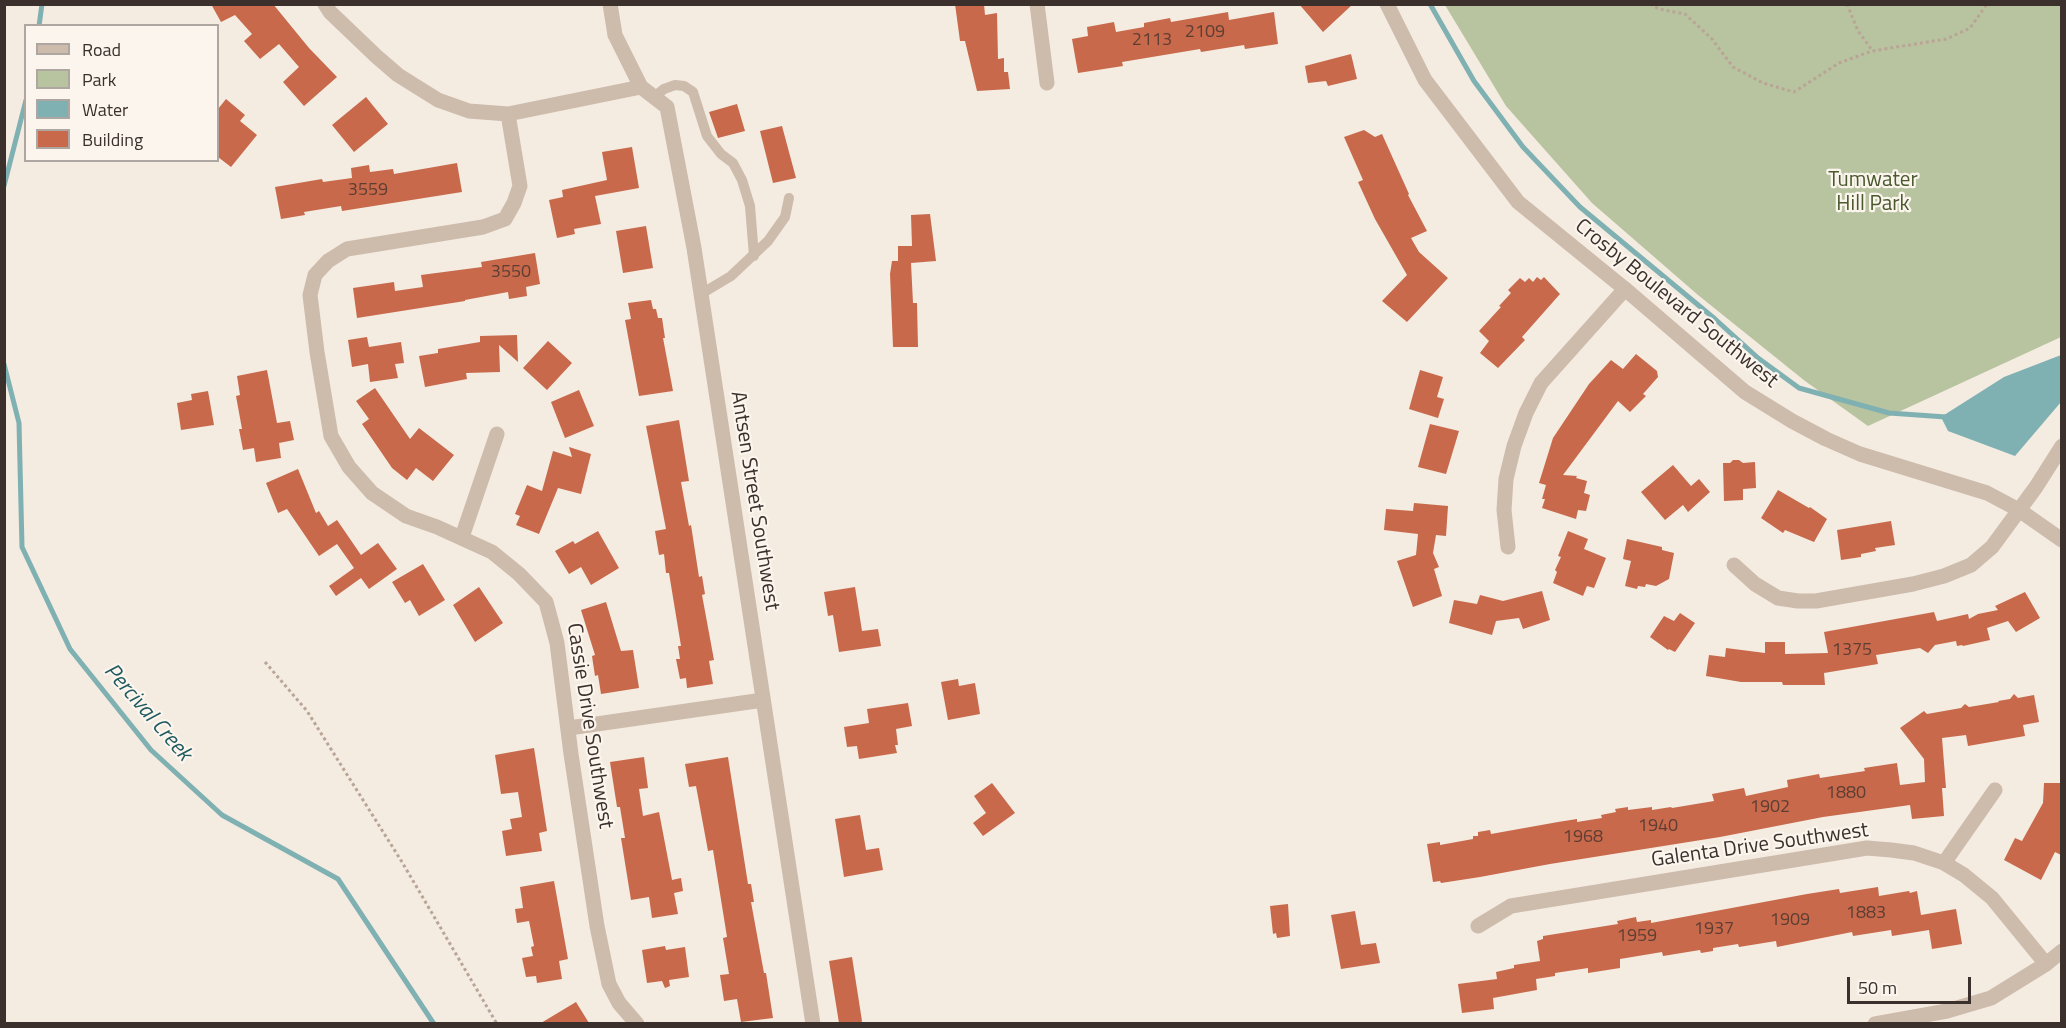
<!DOCTYPE html>
<style>
body{margin:0}
#map{position:relative;width:2066px;height:1028px;overflow:hidden;background:#f4ebe1;font-family:"Titillium Web",sans-serif}
canvas{display:block}
.frame{position:absolute;inset:0;border:6px solid #3b302b;pointer-events:none}
.legend{position:absolute;left:24px;top:24px;width:195px;height:138px;box-sizing:border-box;background:#fbf5ee;border:2px solid #aea6a0;margin:0;padding:8px 10px;list-style:none;font-size:18px;color:#3b302b}
.legend li{display:flex;align-items:center;gap:12px;height:30px}
.legend b{width:30px;border:2px solid #aea6a0}
.scale{position:absolute;left:1847px;top:977px;width:124px;height:27px;box-sizing:border-box;border:3px solid #3b302b;border-top:0;padding-left:8px;font-size:18px;line-height:21px;white-space:nowrap;color:#3b302b;-webkit-text-stroke:4px #fbf5ee;paint-order:stroke}
</style>
<div id="map">
<canvas width="2066" height="1028"></canvas>
<div class="frame"></div>
<ul class="legend">
<li><b style="height:8px;background:#cdbbac"></b>Road</li>
<li><b style="height:16px;background:#b8c4a0"></b>Park</li>
<li><b style="height:16px;background:#7fb0b2"></b>Water</li>
<li><b style="height:16px;background:#c8694b"></b>Building</li>
</ul>
<div class="scale">50 m</div>
</div>
<script>
const context = document.querySelector('canvas').getContext('2d');
context.lineJoin = 'round';
function paint(path, color) {
  context.fillStyle = color;
  context.fill(path, 'evenodd');
}
function poly(rows) {
  const path = new Path2D();
  for (const r of rows) {
    path.moveTo(r[0], r[1]);
    for (let i = 2; i < r.length; i += 2) path.lineTo(r[i], r[i + 1]);
  }
  return path;
}
function stroke(path, color, width, dash) {
  context.strokeStyle = color;
  context.lineWidth = width;
  context.lineCap = dash ? 'butt' : 'round';
  context.setLineDash(dash || []);
  context.stroke(path);
}
function drawText(font, color, halo, rows, align = 'center') {
  context.font = font + ' "Titillium Web",sans-serif';
  context.lineWidth = 4.5;
  context.setLineDash([]);
  context.textBaseline = 'middle';
  context.strokeStyle = halo;
  context.fillStyle = color;
  for (const [text, x, y, turn = 0] of rows) {
    context.save();
    context.translate(x, y);
    context.rotate((+turn || 0) * Math.PI / 180);
    context.textAlign = isNaN(turn) ? turn : align;
    if (halo) context.strokeText(text, 0, 0);
    context.fillText(text, 0, 0);
    context.restore();
  }
}
paint(poly([
 [1445,5,2061,5,2061,337,1868,426,1805,381,1698,295,1592,203,1506,106]
]), '#b8c4a0');
paint(poly([
 [2061,355,2061,402,2015,456,1948,431,1941,417,2004,377]
]), '#7fb0b2');
stroke(poly([
 [1430,4,1474,81,1523,147,1580,207,1715,319,1758,358,1799,388,1889,413,1946,417],
 [39,26,42,4],
 [4,186,26,100],
 [4,364,19,423,22,547,70,649,151,750,222,815,338,879,434,1024]
]), '#7fb0b2', 5);
paint(poly([
 [211,4,273,4,309,48,337,77,304,106,283,82,299,67,279,44,260,59,244,41,252,34,235,15,221,22],
 [955,4,984,4,985,15,997,13,998,59,1004,58,1004,72,1008,72,1010,89,977,91,965,41,960,41],
 [1299,4,1353,4,1323,32],
 [1228,12,1229,20,1274,12,1278,44,1245,49,1244,45,1201,52,1200,49,1122,62,1123,66,1078,73,1072,39,1088,36,1087,27,1114,22,1116,32,1144,27,1144,23,1170,18,1171,22],
 [1351,54,1357,79,1328,86,1326,81,1308,83,1305,66],
 [366,97,388,124,354,152,332,125],
 [226,99,245,115,240,121,257,135,231,167,218,157,218,109],
 [737,104,745,131,718,138,709,112],
 [782,126,796,178,773,183,760,131],
 [1364,130,1375,137,1382,134,1409,194,1408,195,1427,231,1411,238,1419,252,1448,278,1407,322,1382,301,1407,275,1375,219,1358,182,1363,180,1344,137],
 [632,147,639,188,595,196,601,224,574,229,575,234,557,238,549,200,563,197,562,190,607,180,602,152],
 [457,163,462,192,342,211,341,206,304,212,305,215,281,219,275,187,322,179,323,182,352,178,351,168,369,165,370,172,393,169,394,174],
 [930,214,936,261,911,263,913,303,917,303,918,347,893,347,890,274,892,261,898,261,898,246,912,246,911,215],
 [646,226,653,268,623,273,616,231],
 [535,253,540,284,526,287,527,296,509,299,508,292,465,300,465,301,357,318,353,288,394,282,395,291,423,287,421,275,482,267,481,262],
 [1537,277,1541,280,1544,277,1560,294,1522,337,1525,340,1498,368,1480,353,1489,341,1479,331,1501,307,1499,306,1511,293,1508,290,1520,278,1525,282,1529,278,1533,282],
 [651,300,653,309,656,309,658,318,662,318,665,338,663,338,673,391,639,396,625,320,631,319,628,303],
 [517,335,518,362,499,345,500,372,466,373,467,379,425,387,419,356,438,353,438,349,480,342,480,336],
 [367,337,369,347,401,342,404,363,395,364,398,378,370,382,368,364,352,367,348,340],
 [548,341,572,363,547,390,523,368],
 [1636,354,1657,371,1658,377,1643,394,1646,396,1630,412,1618,401,1563,475,1577,476,1576,478,1587,481,1584,493,1590,495,1586,511,1578,510,1576,519,1542,508,1545,499,1542,499,1546,485,1539,483,1553,438,1589,384,1611,360,1623,369],
 [267,370,277,423,290,421,294,440,279,443,281,458,256,462,254,448,243,450,239,429,242,429,236,396,240,395,237,376],
 [1420,370,1443,377,1437,397,1444,399,1438,418,1409,409],
 [375,388,410,439,419,428,454,455,433,481,416,468,407,480,392,468,362,424,369,419,356,401],
 [579,390,594,426,565,438,551,402],
 [208,391,214,425,181,430,177,403,192,400,191,394],
 [679,420,689,481,681,482,689,526,691,525,699,577,702,576,705,594,702,595,714,660,709,661,713,684,687,688,686,678,680,679,676,659,680,659,678,646,681,646,669,573,666,573,664,554,659,555,655,531,666,529,646,426],
 [1430,424,1459,431,1446,474,1418,467],
 [569,447,591,454,581,494,558,488,539,534,516,525,520,516,515,514,527,485,542,491,553,451,572,457],
 [1733,460,1739,460,1743,463,1755,462,1756,488,1743,489,1743,500,1724,501,1723,463,1730,463],
 [1673,465,1691,486,1699,479,1710,492,1688,512,1683,505,1665,520,1641,492],
 [298,469,316,513,319,511,328,526,337,520,361,555,378,543,397,569,369,589,361,578,336,596,329,586,354,568,337,544,319,556,287,509,278,513,266,483],
 [1778,490,1809,508,1810,507,1827,519,1814,542,1785,530,1783,533,1761,518],
 [1414,503,1448,506,1446,536,1436,535,1433,553,1439,567,1434,569,1442,596,1413,607,1397,561,1416,555,1418,534,1384,530,1386,509,1413,511],
 [1891,521,1895,545,1875,548,1876,551,1861,554,1861,557,1841,560,1837,530],
 [598,531,619,568,591,585,581,567,569,574,555,551,573,541,575,544],
 [1568,531,1588,539,1584,549,1606,558,1594,588,1587,586,1583,596,1553,583,1557,572,1555,570,1561,557,1558,556],
 [1627,539,1662,547,1662,550,1674,553,1669,579,1656,586,1646,584,1645,587,1638,586,1637,589,1625,586,1631,561,1623,559],
 [423,564,445,600,419,616,410,600,405,603,392,582],
 [479,587,503,623,475,642,453,605],
 [855,587,862,631,878,629,881,646,839,652,833,615,828,616,824,592],
 [1542,591,1550,620,1523,629,1519,618,1496,621,1492,635,1449,623,1454,600,1477,604,1480,595,1503,601],
 [2025,592,2040,618,2016,632,2008,621,1987,628,1990,640,1963,646,1962,645,1957,646,1956,641,1935,645,1928,653,1920,648,1876,655,1878,664,1824,673,1825,685,1783,685,1782,682,1741,682,1706,676,1709,655,1725,657,1726,648,1765,653,1765,642,1785,642,1785,654,1828,653,1824,632,1934,612,1937,621,1968,614,1969,619,1978,614,1998,610,1995,606],
 [606,602,621,651,633,650,639,688,601,694,598,675,595,676,592,656,595,655,581,610],
 [1680,613,1695,623,1675,652,1669,649,1668,650,1650,637,1664,616,1674,621],
 [958,679,959,686,975,683,980,714,948,720,941,682],
 [2014,694,2018,698,2034,695,2039,722,2023,725,2025,736,1968,746,1966,735,1942,738,1946,788,1942,788,1944,816,1912,819,1910,805,1823,817,1720,837,1550,864,1480,877,1441,883,1440,881,1433,882,1427,844,1440,842,1440,845,1473,839,1473,836,1478,836,1478,832,1490,830,1491,834,1558,822,1577,819,1577,822,1602,818,1601,815,1616,812,1615,809,1628,807,1628,810,1652,807,1652,810,1671,807,1672,808,1714,801,1712,794,1744,788,1746,796,1788,787,1787,780,1819,774,1820,778,1865,771,1864,768,1897,763,1900,785,1925,782,1924,759,1900,728,1924,711,1927,714,1961,708,1965,704,1969,707,1999,702,1998,701,2010,699],
 [908,703,912,726,896,729,898,745,895,745,897,753,859,759,857,746,847,747,844,727,869,723,867,709],
 [534,748,547,831,539,833,542,851,506,856,502,831,512,829,510,819,522,817,518,792,501,794,495,755],
 [644,757,648,788,639,789,643,816,659,812,672,880,681,878,683,891,674,893,678,914,652,918,649,897,631,900,621,838,625,838,620,807,617,807,610,762],
 [728,757,748,884,751,884,754,902,751,902,764,973,766,973,773,1018,741,1022,737,999,724,1001,720,975,729,974,723,938,727,937,713,850,708,851,696,786,689,787,685,764],
 [992,783,1015,813,983,836,973,823,986,813,974,796],
 [2044,783,2061,783,2061,855,2055,852,2041,880,2004,860,2015,838,2022,841,2043,803],
 [860,815,866,850,879,848,883,870,844,877,835,819],
 [554,881,568,959,559,961,562,979,537,983,536,976,526,977,522,958,533,956,531,947,534,946,529,921,517,923,515,909,523,908,520,887],
 [1878,887,1879,896,1909,891,1910,893,1917,891,1921,915,1956,909,1962,944,1932,949,1929,930,1892,936,1891,930,1853,936,1852,932,1777,947,1776,941,1739,947,1738,944,1713,948,1713,951,1701,953,1700,950,1663,956,1662,952,1620,959,1620,968,1588,973,1588,968,1555,973,1555,976,1536,979,1537,990,1493,998,1494,1009,1462,1013,1458,984,1497,979,1496,972,1514,968,1514,965,1540,961,1537,941,1543,939,1543,936,1618,924,1617,921,1636,917,1637,922,1651,920,1651,923,1807,894,1839,889,1840,893],
 [1288,904,1290,936,1277,938,1276,933,1273,934,1270,906],
 [1355,911,1361,945,1376,943,1380,963,1341,969,1331,915],
 [665,946,666,950,685,947,689,977,669,980,670,986,665,988,662,981,647,983,642,950],
 [852,957,862,1021,861,1023,839,1023,829,961],
 [576,1002,589,1023,541,1023]
]), '#c8694b');
stroke(poly([
 [1650,4,1659,9,1685,14,1712,39,1733,67,1763,83,1794,92,1839,63,1872,51,1946,39,1970,28,1987,4],
 [1847,4,1858,31,1872,50],
 [265,662,307,711,402,862,497,1024]
]), '#b9a596', 3, [3, 3]);
stroke(poly([
 [654,97,664,89,675,85,684,86,693,92,707,136,721,154,733,163,742,180,750,206,754,256],
 [701,294,731,276,768,241,785,217,789,198]
]), '#cdbbac', 10);
stroke(poly([
 [325,4,330,12,376,56,398,75,438,100,469,111,508,114,641,87],
 [610,4,615,35,641,87,667,107,694,248,813,1024],
 [1037,4,1047,83],
 [508,114,520,186,514,203,505,219,483,227,347,249,328,261,315,275,310,295,317,352,331,436,349,467,372,493,406,516,437,527,492,552,519,574,546,602,557,643,571,754,597,926,609,984,619,1003,637,1024],
 [462,537,497,434],
 [1508,547,1504,510,1506,479,1514,446,1526,413,1541,383,1625,289],
 [1734,565,1755,584,1778,598,1798,601,1816,601,1913,584,1944,576,1971,565,1992,547,2036,487,2062,446],
 [569,728,763,700],
 [1944,863,1995,790],
 [1478,926,1511,906,1867,848,1891,850,1914,853,1944,863,1964,875,1992,898,2046,964]
]), '#cdbbac', 15);
stroke(poly([
 [1387,4,1425,80,1518,202,1625,289,1745,392,1792,421,1826,439,1860,454,1987,493,2019,510,2062,540],
 [1875,1024,1947,1011,1991,998,2046,964,2062,951]
]), '#cdbbac', 15);
drawText('18px', '#5e3e33', null, [
 ["2109",1205,33],
 ["2113",1152,41],
 ["3559",368,191],
 ["3550",511,273],
 ["1375",1852,651],
 ["1880",1846,794],
 ["1902",1770,808],
 ["1940",1658,827],
 ["1968",1583,838],
 ["1883",1866,914],
 ["1909",1790,921],
 ["1937",1714,930],
 ["1959",1637,937]
]);
drawText('21px', '#4a5a2e', '#fbf5ee', [
 ["Tumwater",1873,181],
 ["Hill Park",1873,205]
]);
drawText('21px', '#3b302b', '#fbf5ee', [
 ["Crosby Boulevard Southwest",1676,304,39],
 ["Antsen Street Southwest",754,501,81],
 ["Cassie Drive Southwest",589,726,81],
 ["Galenta Drive Southwest",1760,846,-8]
]);
drawText('italic 22px', '#1f5a5e', '#fbf5ee', [
 ["Percival Creek",147,713,49]
]);
</script>
